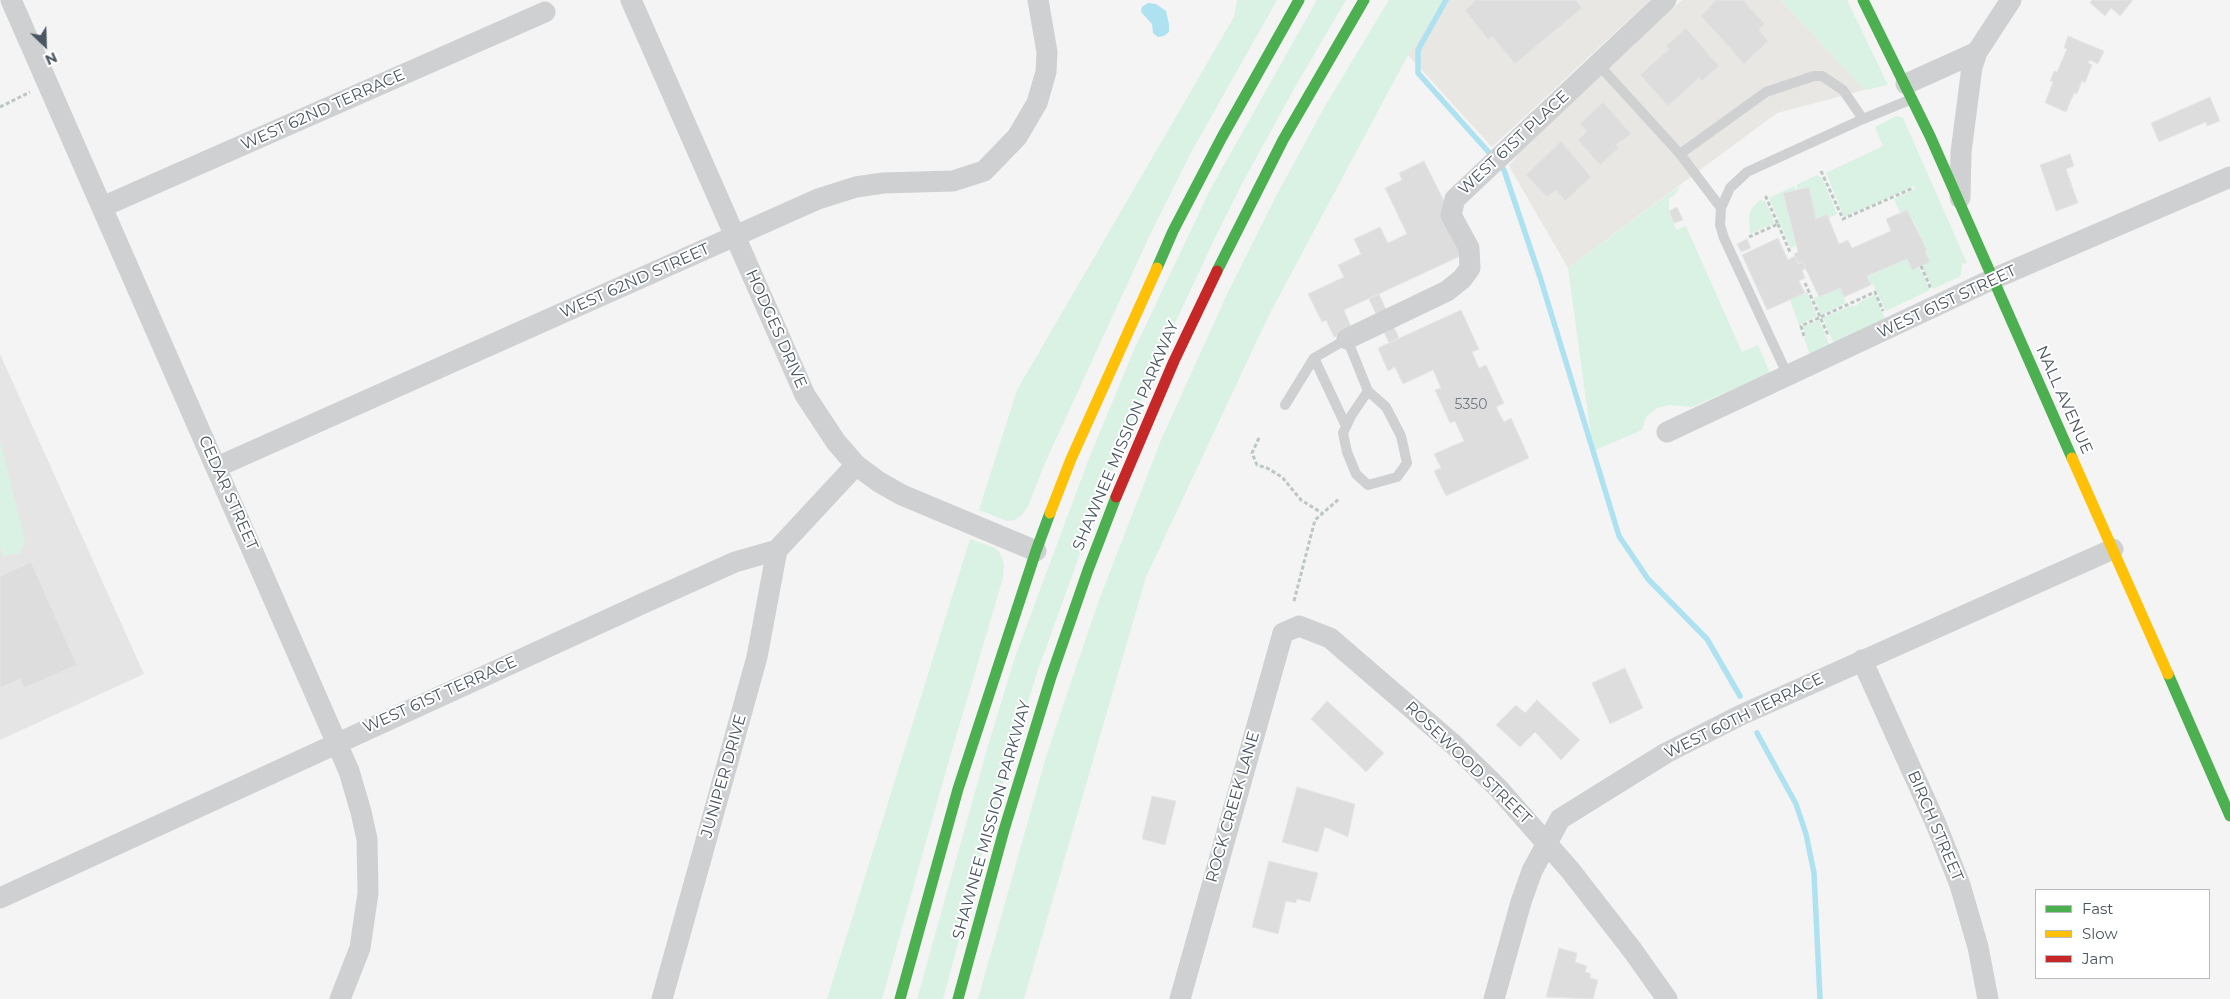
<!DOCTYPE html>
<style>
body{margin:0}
#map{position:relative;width:2230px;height:999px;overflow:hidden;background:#f4f4f4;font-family:Montserrat,sans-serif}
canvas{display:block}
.legend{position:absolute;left:2035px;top:889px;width:175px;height:90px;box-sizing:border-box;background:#fff;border:1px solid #b7bbc0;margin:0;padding:6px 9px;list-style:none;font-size:15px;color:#4a5661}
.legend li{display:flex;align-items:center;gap:10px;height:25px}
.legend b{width:25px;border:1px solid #b7bbc0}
.north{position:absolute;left:20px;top:20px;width:50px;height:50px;-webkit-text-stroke:4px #fff;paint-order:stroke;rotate:156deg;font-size:14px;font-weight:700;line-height:20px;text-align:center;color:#4a5661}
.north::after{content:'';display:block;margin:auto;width:18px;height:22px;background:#4a5661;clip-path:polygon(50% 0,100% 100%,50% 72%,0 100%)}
</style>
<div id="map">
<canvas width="2230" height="999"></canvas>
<ul class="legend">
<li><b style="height:6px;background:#4caf50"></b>Fast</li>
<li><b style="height:6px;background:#ffc107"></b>Slow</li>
<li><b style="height:6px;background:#c62828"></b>Jam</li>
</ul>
<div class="north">N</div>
</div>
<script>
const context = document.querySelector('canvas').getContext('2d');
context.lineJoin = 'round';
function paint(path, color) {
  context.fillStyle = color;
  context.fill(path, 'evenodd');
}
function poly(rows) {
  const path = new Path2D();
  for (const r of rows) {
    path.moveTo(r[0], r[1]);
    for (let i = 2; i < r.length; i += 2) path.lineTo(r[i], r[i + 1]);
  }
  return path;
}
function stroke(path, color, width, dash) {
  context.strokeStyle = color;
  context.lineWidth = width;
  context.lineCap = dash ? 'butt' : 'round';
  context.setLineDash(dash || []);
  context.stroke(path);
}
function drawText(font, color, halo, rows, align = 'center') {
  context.font = font + ' Montserrat,sans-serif';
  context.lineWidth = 4;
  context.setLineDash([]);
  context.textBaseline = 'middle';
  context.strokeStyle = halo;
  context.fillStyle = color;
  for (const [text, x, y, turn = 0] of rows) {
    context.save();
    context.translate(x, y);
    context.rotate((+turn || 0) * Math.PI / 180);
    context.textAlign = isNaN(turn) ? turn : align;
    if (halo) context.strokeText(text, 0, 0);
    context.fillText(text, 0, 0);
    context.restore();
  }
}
paint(poly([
 [1444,0,1650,0,1492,147,1408,55],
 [1682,0,1781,0,1865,90,1777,113,1568,268,1509,166,1531,138]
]), '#e8e7e3');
paint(poly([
 [0,354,144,674,0,740]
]), '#e6e5e6');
paint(poly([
 [1237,0,1277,0,1193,149,1149,237,1045,463,1028,506,1022,515,1014,520,1007,521,979,510,1017,390,1234,17],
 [1317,0,1346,0,1294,89,1244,180,1213,242,1155,366,1094,515,1038,670,994,811,943,999,917,999,987,749,1015,657,1088,461,1133,352,1211,188],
 [1389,0,1444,0,1408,55,1268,317,1146,577,1024,999,978,999,1046,757,1067,694,1099,600,1161,440,1229,290,1275,198,1325,106],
 [1781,0,1847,0,1888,85,1865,90],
 [1896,116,1903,118,1967,263,1962,264,1961,274,1959,277,1933,289,1922,266,1930,262,1925,251,1927,250,1913,220,1912,220,1907,210,1900,213,1894,199,1915,189,1914,186,1844,217,1826,173,1883,146,1875,127],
 [1817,175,1822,178,1837,214,1829,218,1827,214,1816,219,1809,187,1798,189,1796,185],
 [1681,185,1674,196,1669,198,1669,211,1676,230,1686,226,1742,352,1758,345,1770,373,1692,407,1670,405,1657,408,1646,417,1642,430,1593,451,1568,268],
 [1794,186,1796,190,1783,193,1796,246,1791,248,1769,198],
 [1760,200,1765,201,1775,223,1750,234,1749,214,1753,207],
 [1907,259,1912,270,1919,267,1930,290,1886,311,1873,284,1871,285,1867,276],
 [1840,288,1846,303,1821,315,1814,298],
 [1807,292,1817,316,1799,325,1790,300],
 [1875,295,1886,321,1834,344,1823,318,1850,306,1856,306,1860,302],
 [1819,320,1830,346,1810,355,1804,338,1806,336,1803,327],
 [0,442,25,540,20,553,2,556,0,546],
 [970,539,995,548,1000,553,1004,564,1003,578,947,767,882,999,827,999]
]), '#d9f2e3');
paint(poly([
 [1148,3,1156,4,1166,11,1169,24,1169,32,1164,36,1158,37,1153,33,1152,24,1141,12,1142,7]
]), '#aee2f0');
stroke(poly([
 [1446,0,1418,50,1418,73,1493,157],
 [1499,164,1504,170,1540,277,1619,536,1648,579,1707,639,1740,696],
 [1757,733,1796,804,1806,834,1814,873,1820,999]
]), '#aee2f0', 5.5);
const building = poly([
 [1476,0,1576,0,1582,8,1515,64,1492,36,1488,40,1465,10,1476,0],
 [1716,0,1743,0,1765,24,1759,30,1768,41,1744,64,1701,16,1716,0],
 [2092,0,2133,0,2120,16,2111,8,2105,16,2090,3,2092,0],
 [1686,28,1719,66,1702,81,1699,78,1668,106,1640,75,1669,49,1666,46,1686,28],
 [2068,36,2104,51,2098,64,2090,60,2088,63,2092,65,2085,83,2082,81,2077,94,2074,93,2066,112,2045,103,2053,82,2050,81,2054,71,2057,72,2067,49,2064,48,2068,36],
 [2210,97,2220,121,2207,126,2206,122,2159,142,2151,123,2210,97],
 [1603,102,1631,134,1616,145,1619,148,1600,165,1578,140,1587,131,1580,124,1603,102],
 [1561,141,1591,177,1565,201,1556,190,1547,197,1526,175,1561,141],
 [2070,154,2074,166,2066,169,2078,203,2056,211,2040,165,2070,154],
 [1424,161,1445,203,1467,253,1344,310,1352,329,1334,337,1326,320,1322,322,1308,294,1344,277,1338,265,1361,254,1354,239,1380,227,1388,243,1407,234,1385,188,1402,180,1399,173,1424,161],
 [1809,187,1816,219,1827,214,1839,244,1848,240,1852,248,1891,231,1886,219,1907,210,1927,250,1925,251,1930,262,1912,270,1907,259,1867,276,1871,285,1844,297,1840,288,1819,297,1802,261,1799,264,1794,254,1798,252,1783,193,1809,187],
 [1677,207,1683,220,1674,223,1669,211,1677,207],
 [1778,238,1788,260,1795,256,1799,264,1802,261,1806,269,1802,270,1805,278,1799,281,1805,293,1767,310,1742,255,1778,238],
 [1747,239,1751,248,1741,252,1737,244,1747,239],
 [1379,294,1399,338,1389,343,1369,299,1379,294],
 [1461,310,1479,349,1472,352,1479,368,1486,365,1504,403,1496,407,1504,422,1511,418,1529,458,1446,496,1434,471,1441,468,1434,454,1464,441,1455,421,1450,423,1435,390,1441,388,1433,370,1403,384,1395,367,1388,371,1378,348,1461,310],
 [31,562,77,665,24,688,20,679,0,688,0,576,31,562],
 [1625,668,1643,708,1610,724,1592,683,1625,668],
 [1537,700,1580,740,1561,760,1535,732,1520,747,1496,725,1516,705,1525,713,1537,700],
 [1327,701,1384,753,1366,772,1311,719,1327,701],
 [1297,787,1355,804,1348,837,1325,827,1318,852,1282,842,1297,787],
 [1152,796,1176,801,1165,845,1142,839,1152,796],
 [1269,861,1318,873,1310,902,1297,899,1296,903,1286,901,1278,934,1252,927,1269,861],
 [1559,948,1577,953,1575,962,1587,966,1585,972,1591,974,1590,978,1598,980,1593,999,1546,997,1559,948]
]);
paint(building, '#ddddde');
stroke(building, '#e5e6e7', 1);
stroke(poly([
 [0,107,30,92],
 [1821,171,1843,219,1913,188],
 [1778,224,1790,252],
 [1749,237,1778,224,1765,195],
 [1921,266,1931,289],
 [1805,283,1828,335],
 [1804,336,1801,326,1875,292,1883,311],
 [1259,438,1252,453,1257,465,1267,468,1282,477,1301,500,1322,513],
 [1294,601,1315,520,1340,498]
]), '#bcc7c4', 3, [4, 2.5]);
stroke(poly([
 [1598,64,1680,154,1766,92,1814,76,1822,76,1843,90,1863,119,1912,99],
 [1680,154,1721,208],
 [1314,358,1346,426],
 [1788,376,1724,238,1720,225,1721,208,1730,188,1747,172,1863,119],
 [1285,405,1314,358,1347,339,1368,391,1386,407,1401,436,1407,463,1397,477,1368,485,1356,474,1347,452,1343,433,1351,416,1368,391]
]), '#ced0d2', 10);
stroke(poly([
 [11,0,349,771,361,812,367,839,368,893,360,948,340,999],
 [631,0,805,395,836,442,856,465,879,482,902,495,1036,551],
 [1906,84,1977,52],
 [1960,198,1961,152,1972,67,1977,52,2011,0],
 [102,207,545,12],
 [1347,339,1447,291,1462,279,1470,268,1469,248,1451,215,1455,199,1666,0],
 [1667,432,1993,279,2230,177],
 [217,467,818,199,856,187,883,183,953,181,984,171,1017,137,1037,103,1046,72,1047,52,1038,0],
 [1862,660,1936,824,1960,885,1978,947,1988,999],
 [0,898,646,602,735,562,777,550,856,465],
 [662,999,757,657,777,550],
 [1180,999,1283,633,1299,626,1330,638,1453,744,1497,787,1570,870,1633,951,1667,999],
 [1494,999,1521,902,1532,871,1560,819,1666,753,1741,715,2113,549]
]), '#ced0d2', 21);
stroke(poly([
 [1863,0,1930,136,2072,458],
 [1157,268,1173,231,1222,137,1299,0],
 [1217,271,1283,140,1364,0],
 [2168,674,2230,816],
 [900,999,958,789,1036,551,1050,513],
 [958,999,1004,830,1051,677,1088,570,1116,497]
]), '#4caf50', 11);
stroke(poly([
 [2072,458,2168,674],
 [1050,513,1071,459,1157,268]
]), '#ffc107', 11);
stroke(poly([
 [1116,497,1174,361,1217,271]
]), '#c62828', 11);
drawText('14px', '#707881', null, [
 ["5350",1471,405]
]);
drawText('16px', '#4a5661', '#fff', [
 ["WEST 62ND TERRACE",323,110,-24],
 ["WEST 61ST PLACE",1514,143,-43],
 ["WEST 62ND STREET",635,281,-24],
 ["WEST 61ST STREET",1947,302,-25],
 ["HODGES DRIVE",776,329,66],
 ["NALL AVENUE",2064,400,66],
 ["SHAWNEE MISSION PARKWAY",1126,436,-67],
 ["CEDAR STREET",228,493,66],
 ["WEST 61ST TERRACE",440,695,-24],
 ["WEST 60TH TERRACE",1744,716,-26],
 ["ROSEWOOD STREET",1468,763,44],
 ["JUNIPER DRIVE",724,776,-74],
 ["ROCK CREEK LANE",1233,807,-74],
 ["SHAWNEE MISSION PARKWAY",992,820,-74],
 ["BIRCH STREET",1935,826,67]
]);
</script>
